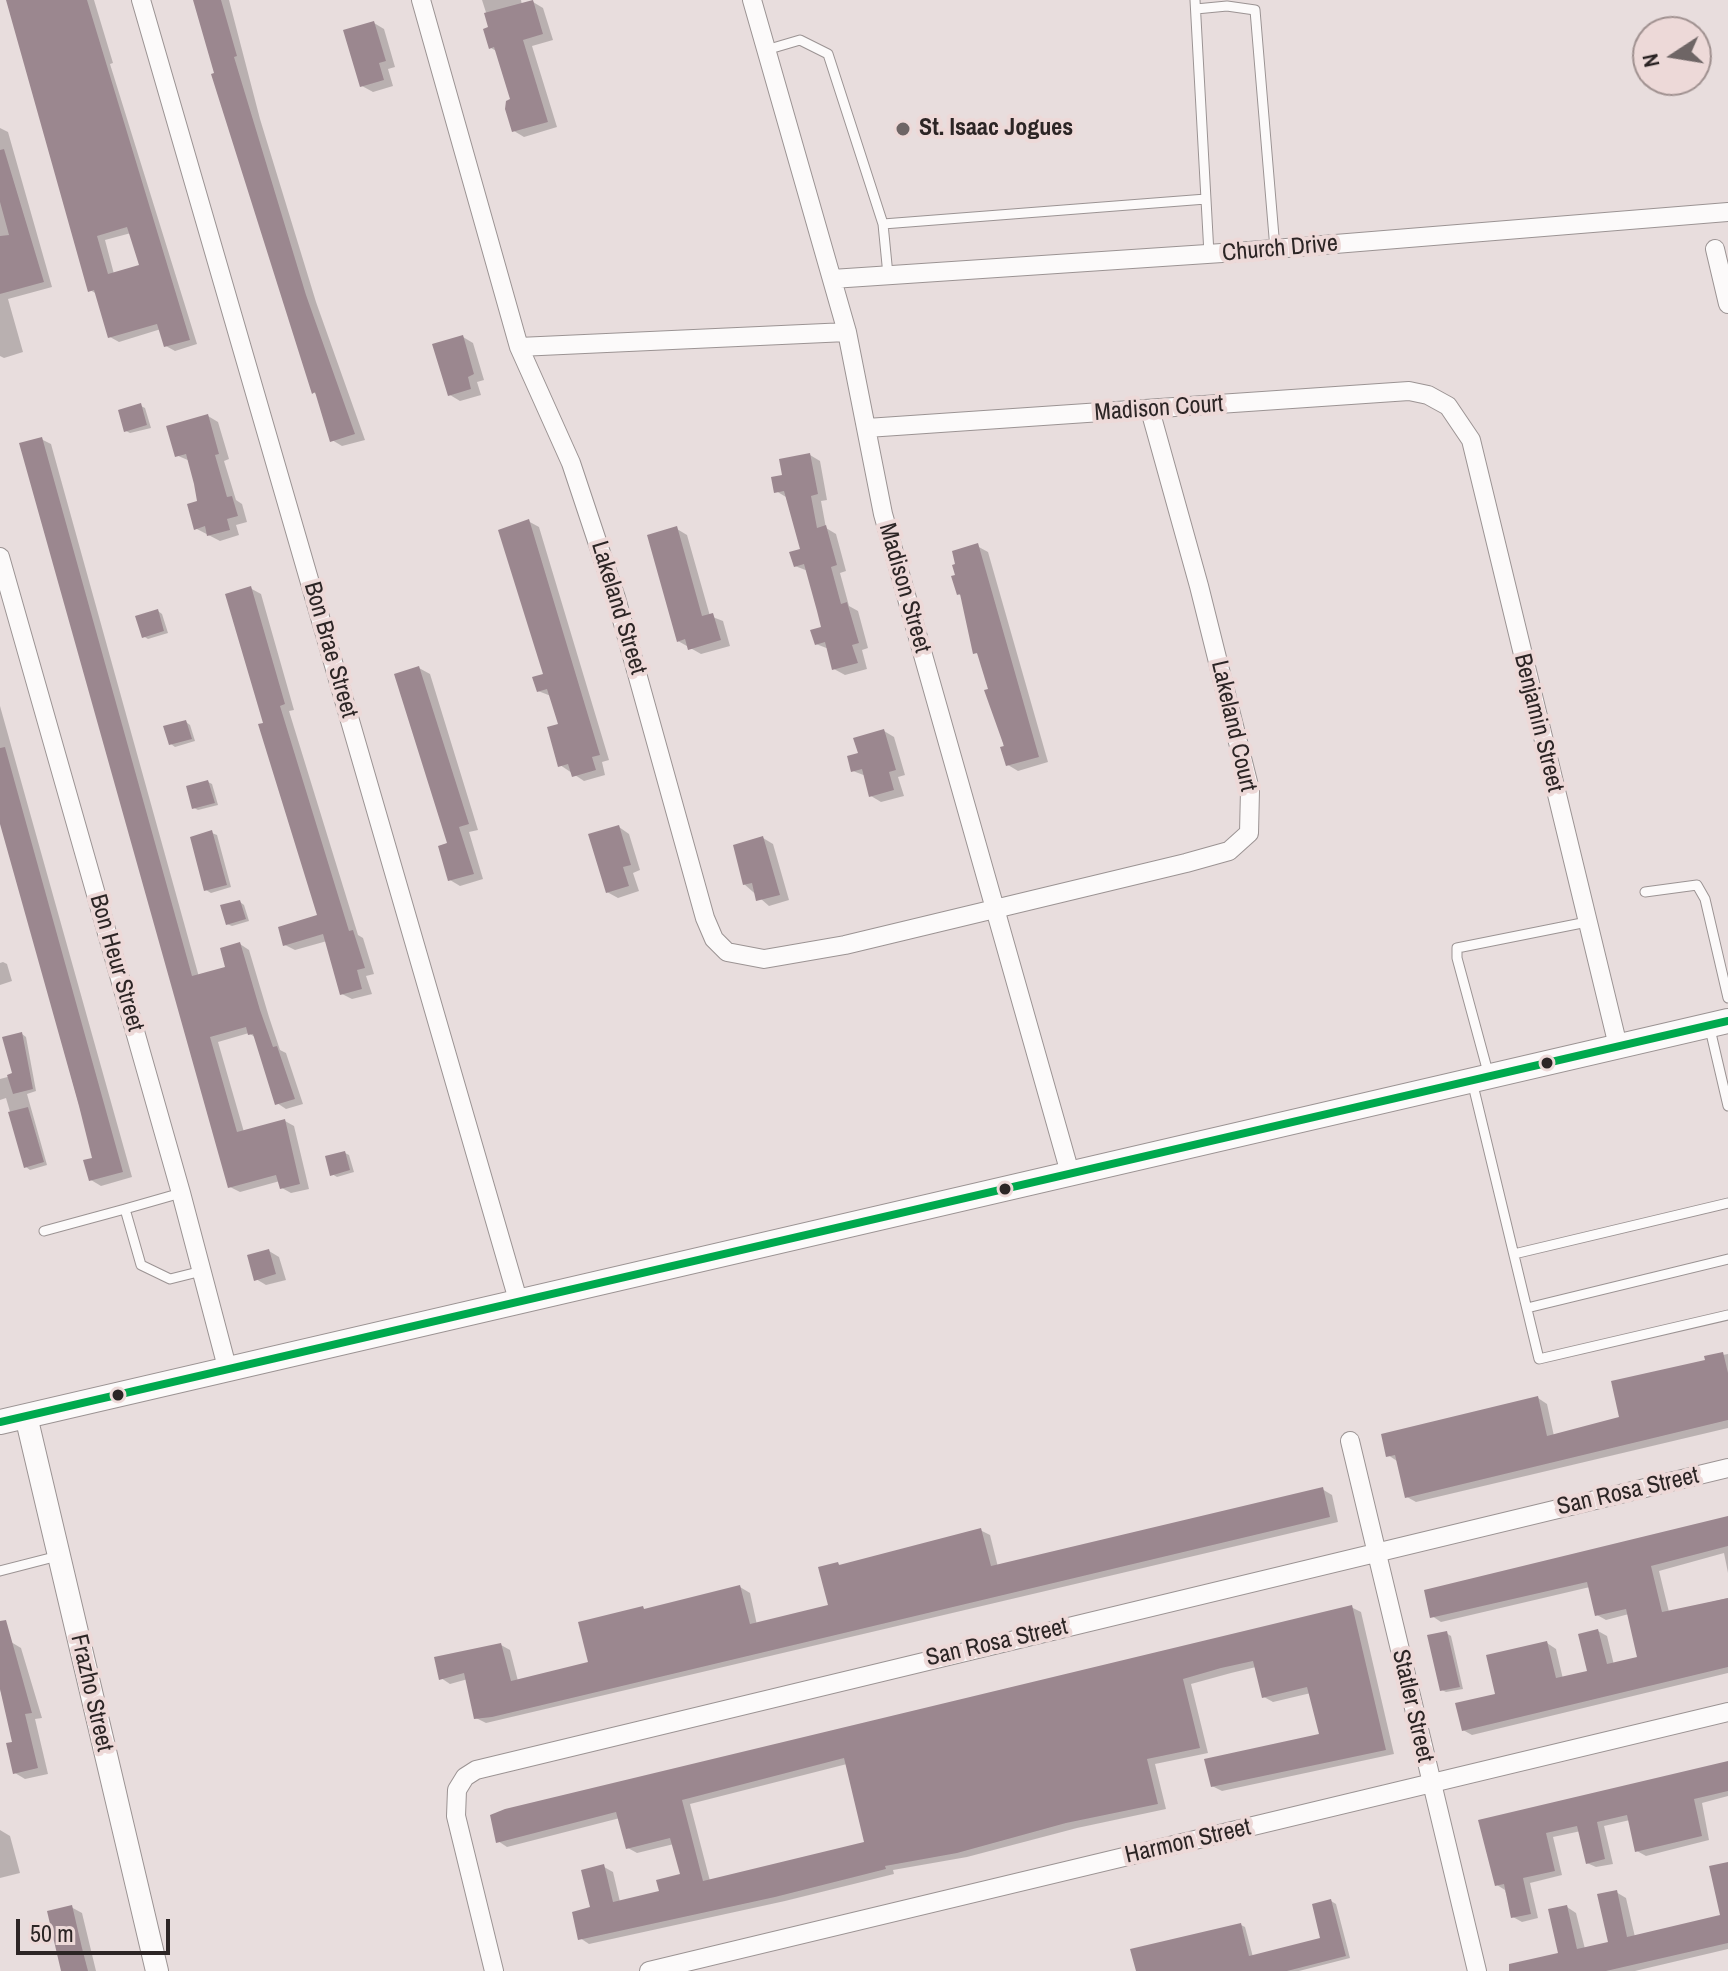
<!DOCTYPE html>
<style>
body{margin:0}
#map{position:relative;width:1728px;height:1971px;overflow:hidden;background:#e8dddd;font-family:"Archivo Narrow",sans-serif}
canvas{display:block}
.north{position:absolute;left:1632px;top:16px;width:80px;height:80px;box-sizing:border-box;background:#edd9d8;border:2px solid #a09190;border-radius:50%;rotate:258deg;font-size:22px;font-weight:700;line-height:32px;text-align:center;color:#2c2525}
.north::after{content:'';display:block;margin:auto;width:28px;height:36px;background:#6e6565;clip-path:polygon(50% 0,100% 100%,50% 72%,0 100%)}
.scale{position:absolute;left:16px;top:1919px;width:154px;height:36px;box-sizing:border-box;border:4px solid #2c2525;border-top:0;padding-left:10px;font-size:24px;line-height:28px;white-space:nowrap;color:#2c2525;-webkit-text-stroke:6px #edd9d8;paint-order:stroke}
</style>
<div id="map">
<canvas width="1728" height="1971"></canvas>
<div class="north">N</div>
<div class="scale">50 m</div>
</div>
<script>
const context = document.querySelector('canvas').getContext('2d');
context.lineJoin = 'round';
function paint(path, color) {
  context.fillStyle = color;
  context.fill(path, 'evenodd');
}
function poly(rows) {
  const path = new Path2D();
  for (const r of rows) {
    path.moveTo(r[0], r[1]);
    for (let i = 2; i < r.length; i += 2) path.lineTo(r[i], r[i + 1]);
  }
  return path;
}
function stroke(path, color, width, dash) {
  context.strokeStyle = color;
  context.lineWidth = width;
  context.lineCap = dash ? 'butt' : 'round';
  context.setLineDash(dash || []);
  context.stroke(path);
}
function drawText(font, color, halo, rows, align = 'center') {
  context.font = font + ' "Archivo Narrow",sans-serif';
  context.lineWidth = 8;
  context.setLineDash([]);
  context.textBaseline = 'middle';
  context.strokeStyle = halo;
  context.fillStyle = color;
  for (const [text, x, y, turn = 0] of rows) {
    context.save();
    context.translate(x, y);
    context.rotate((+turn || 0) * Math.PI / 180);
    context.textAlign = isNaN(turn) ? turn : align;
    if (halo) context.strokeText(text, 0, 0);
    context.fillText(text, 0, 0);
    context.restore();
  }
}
paint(poly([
 [9,0,94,0,113,63,110,64,197,344,175,351,166,346,161,329,119,342,110,337,97,294,90,290],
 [131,233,141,266,114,274,105,240],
 [195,0,229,0,260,119,316,302,365,440,342,446,332,440,318,395,313,392],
 [482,0,521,0,522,5,533,2,543,8,553,40,532,46,557,127,524,137,514,131,512,100,498,52,491,48,491,28],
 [374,23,384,29,395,67,388,69,393,86,373,92,362,86],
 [0,128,8,132,52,287,8,299,23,352,4,358,0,356],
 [463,337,473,343,484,380,477,382,481,395,460,401,450,395],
 [141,406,145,408,151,428,130,433,126,431],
 [208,416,218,422,229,459,224,461,236,500,242,504,247,522,236,525,239,535,220,541,195,528,199,503,190,461,176,455],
 [41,439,51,444,199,977,228,969,240,944,249,950,269,1017,280,1050,286,1053,303,1104,286,1109,277,1103,256,1038,249,1033,218,1042,244,1132,285,1121,294,1126,309,1189,291,1193,282,1188,280,1181,240,1192,230,1187],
 [810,455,820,461,827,500,821,501,826,528,836,534,846,571,840,573,849,606,858,611,868,648,862,650,867,669,845,675,834,669,829,649,816,644,823,628,808,571,795,566,802,550,786,497,776,491,784,476],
 [528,521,539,527,609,760,602,762,605,775,584,781,560,765,560,725,551,696,538,691,545,675],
 [677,529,687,535,710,616,723,621,730,646,701,654,678,641],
 [977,546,988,552,1048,762,1018,771,1008,765,991,690,979,655,975,652,962,596,958,594],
 [250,588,261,594,294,710,289,711,358,935,363,938,374,974,366,976,372,994,352,999,342,994,327,941,295,950,285,945,319,917,265,724],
 [158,611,162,614,168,633,148,639,143,636],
 [419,668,430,674,478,830,469,832,483,879,460,886,450,880,450,844],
 [0,706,132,1177,101,1186,91,1180,94,1159,0,818],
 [186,722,190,725,195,741,175,747,171,744],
 [884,731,894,737,905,775,898,777,904,796,881,802,871,796,866,776,853,771,860,755],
 [208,782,212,784,218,805,198,810,194,808],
 [619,827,629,834,640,870,633,873,639,891,618,898,607,892],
 [212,833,217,835,231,887,211,893,206,890],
 [763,838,773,844,789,900,769,906,744,884],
 [240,902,244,905,249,921,232,926,227,924],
 [3,962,7,964,12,981,0,985,0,963],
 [22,1034,26,1037,36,1091,27,1094,47,1165,30,1170,26,1167,6,1098,0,1100,0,1079,15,1075],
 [345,1153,349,1155,354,1172,337,1177,332,1174],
 [269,1251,279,1257,286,1280,266,1285,256,1279],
 [1728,1354,1728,1428,1416,1502,1407,1497,1397,1461,1388,1455,1538,1398,1547,1404,1554,1436,1621,1418,1707,1361,1706,1358],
 [1322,1489,1332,1495,1338,1522,486,1723,476,1718,468,1679,450,1684,441,1678,501,1645,510,1650,518,1681,591,1663,646,1610,740,1587,750,1593,757,1625,831,1607,838,1564,842,1566,980,1530,990,1535,998,1567],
 [1728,1520,1728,1573,1724,1553,1659,1571,1669,1612,1728,1598,1728,1673,1472,1735,1463,1730,1547,1643,1556,1649,1563,1679,1590,1672,1598,1631,1607,1636,1614,1665,1639,1659,1629,1614,1606,1620,1597,1615,1590,1587,1441,1622,1432,1616],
 [1351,1607,1361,1612,1394,1754,1222,1791,1212,1786,1322,1736,1311,1693,1273,1702,1264,1697,1256,1667,1231,1673,1191,1684,1208,1753,1155,1764,1166,1809,1077,1828,967,1857,893,1870,894,1874,785,1901,589,1944,580,1938,593,1909,604,1867,613,1872,620,1902,661,1893,683,1876,674,1844,637,1853,628,1848,620,1818,507,1847,498,1841],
 [847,1764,866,1844,710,1881,690,1804],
 [1446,1633,1451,1636,1463,1689,1446,1692,1442,1690],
 [11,1642,21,1648,42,1718,35,1719,48,1774,25,1779,15,1773,15,1743,0,1689,0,1645],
 [1728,1762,1728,1796,1702,1803,1709,1840,1646,1856,1637,1851,1630,1820,1604,1826,1613,1864,1596,1867,1587,1863,1581,1831,1553,1837,1562,1875,1530,1883,1538,1918,1522,1922,1513,1917,1505,1890,1497,1885,1481,1822],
 [0,1830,10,1836,20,1873,0,1878],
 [1728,1864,1728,1949,1635,1971,1517,1971,1560,1955,1567,1907,1576,1913,1585,1949,1611,1943,1616,1892,1626,1898,1635,1937,1722,1917],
 [1331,1901,1336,1904,1350,1958,1299,1971,1137,1971,1241,1925,1245,1927,1253,1957,1322,1940],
 [71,1907,82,1913,96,1971,63,1971]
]), '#0003');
paint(poly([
 [6,0,87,0,190,340,164,347,157,324,108,338,94,290,88,292],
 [127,227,139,265,108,274,97,236],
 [193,0,221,0,237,56,234,57,306,295,355,434,330,442,315,392,312,394,211,74,214,73],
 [533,0,543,34,523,40,548,122,512,132,505,109,506,101,510,99,494,47,489,49,483,29,488,27,484,13],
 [374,21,386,61,379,63,384,80,360,87,343,30],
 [4,149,44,282,0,294,0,236,9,235,0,202,0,150],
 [463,335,474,374,468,377,471,389,448,396,432,344],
 [141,403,147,425,124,432,118,410],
 [208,414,219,454,215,455,227,497,232,496,238,516,227,519,230,530,207,536,205,526,194,530,187,504,197,501,194,484,186,454,175,457,166,426],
 [42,437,192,976,225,967,220,948,240,942,260,1010,273,1047,277,1046,295,1099,275,1105,253,1034,248,1035,246,1027,210,1037,237,1132,285,1119,300,1184,280,1189,276,1175,228,1188,19,443],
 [810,453,818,494,811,496,817,528,826,525,837,565,831,567,841,604,847,602,859,643,852,645,858,663,832,670,825,642,815,645,810,630,821,627,817,611,804,564,794,567,789,552,800,549,784,491,774,493,771,477,782,475,779,459],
 [529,519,600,755,592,757,596,770,572,777,568,764,558,767,547,727,558,724,547,689,537,692,532,677,543,674,498,530],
 [677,526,702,616,713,613,721,640,688,650,685,639,677,642,647,535],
 [978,543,1039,757,1006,766,1000,747,1004,746,984,690,988,689,977,653,973,654,960,594,957,595,951,576,955,575,952,565,955,564,952,551],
 [251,586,285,704,280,706,349,931,353,930,365,968,357,970,362,989,340,995,323,934,283,946,278,927,317,915,258,724,263,723,225,594],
 [158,609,164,631,142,638,135,616],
 [419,666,469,824,459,827,474,874,448,881,438,846,447,843,394,674],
 [186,720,192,739,169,745,163,726],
 [884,729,896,770,889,772,894,790,869,797,862,769,851,772,847,756,858,753,853,738],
 [5,747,123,1172,89,1181,83,1160,92,1158,79,1106,0,824,0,748],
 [208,780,215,803,192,809,186,786],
 [619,825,631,865,623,867,629,886,606,893,588,834],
 [212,830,227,885,204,891,190,837],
 [763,836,780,895,756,901,752,883,743,885,733,845],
 [240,900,246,919,226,925,220,905],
 [22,1032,33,1089,13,1094,7,1075,12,1073,2,1037],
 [28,1107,44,1162,24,1168,8,1112],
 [345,1151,350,1170,330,1176,325,1156],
 [269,1249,276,1274,254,1281,247,1255],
 [1723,1352,1728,1373,1728,1420,1405,1498,1395,1455,1386,1457,1381,1434,1538,1396,1547,1436,1619,1417,1611,1381,1705,1360,1704,1356],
 [1323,1487,1330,1517,492,1717,474,1719,464,1673,439,1680,434,1657,501,1643,511,1681,588,1662,578,1622,643,1606,644,1609,740,1585,750,1624,828,1605,818,1567,838,1562,839,1565,981,1528,991,1566],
 [1728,1516,1728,1546,1651,1566,1662,1612,1728,1598,1728,1667,1462,1731,1455,1703,1495,1694,1486,1655,1547,1641,1556,1678,1587,1671,1578,1634,1598,1629,1607,1664,1637,1657,1626,1609,1595,1616,1587,1582,1430,1618,1424,1590],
 [1352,1605,1386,1750,1211,1787,1204,1759,1319,1734,1307,1687,1262,1698,1253,1661,1221,1668,1183,1679,1200,1748,1147,1759,1158,1804,1066,1823,957,1853,885,1866,886,1869,775,1897,578,1940,572,1912,590,1907,581,1870,604,1864,613,1902,659,1891,656,1880,680,1874,670,1838,626,1849,616,1812,496,1843,490,1815,505,1809],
 [844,1758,864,1842,703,1881,682,1800],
 [6,1620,32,1713,25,1714,38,1768,13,1774,6,1743,12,1742,0,1689,0,1621],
 [1447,1631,1460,1687,1440,1691,1427,1635],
 [1728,1761,1728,1791,1694,1799,1702,1836,1635,1852,1627,1815,1597,1822,1605,1859,1586,1864,1577,1826,1546,1833,1555,1871,1523,1878,1531,1914,1511,1918,1504,1884,1495,1886,1478,1820],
 [1728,1862,1728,1943,1606,1971,1509,1971,1509,1964,1558,1953,1548,1909,1567,1905,1577,1949,1608,1942,1597,1894,1617,1890,1627,1937,1720,1915,1709,1866],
 [1331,1899,1346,1956,1287,1971,1136,1971,1130,1949,1241,1923,1249,1956,1320,1938,1312,1904],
 [72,1905,82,1948,88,1971,61,1971,47,1911]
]), '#9b878f');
const service = poly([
 [1195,0,1209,254],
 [1196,9,1227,6,1255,10,1275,249],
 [766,50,800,40,828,54,883,224,1206,199],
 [883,224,888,275],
 [1645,892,1697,885,1705,899,1728,998],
 [1710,1029,1728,1106],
 [1489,1076,1457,958,1457,948,1587,922],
 [1472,1081,1539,1359,1728,1315],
 [181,1193,125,1209,141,1265,170,1279,202,1271],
 [44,1231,125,1209],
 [1514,1254,1728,1203],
 [1527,1308,1728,1259],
 [0,1571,58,1556]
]);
const minor = poly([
 [141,0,518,1300],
 [421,0,519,347,571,463,616,598,705,918,714,939,727,952,764,959,845,945,1186,863,1229,851,1249,833,1250,790,1199,586,1150,410],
 [752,0,847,332,883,514,1070,1173],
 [1715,249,1728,304],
 [832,279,1237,252,1728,212],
 [519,347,847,332],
 [867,428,1409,391,1428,395,1448,406,1471,440,1618,1046],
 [0,557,181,1193,228,1371],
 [1350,1441,1477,1971],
 [494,1971,456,1816,457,1790,465,1777,476,1770,1728,1468],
 [649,1971,1728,1712]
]);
const tertiary = poly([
 [26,1416,157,1971]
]);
const secondary = poly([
 [0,1422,1728,1021]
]);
stroke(service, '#9b9393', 11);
stroke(minor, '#9b9393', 20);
stroke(tertiary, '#9b9393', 24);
stroke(secondary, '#9b9393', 26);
stroke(service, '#fcfafa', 9);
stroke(minor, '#fcfafa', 18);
stroke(tertiary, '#fcfafa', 22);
stroke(secondary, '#fcfafa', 24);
stroke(poly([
 [0,1422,1728,1021]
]), '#00a94e', 8);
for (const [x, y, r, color] of [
 [903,129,8,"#6e6565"],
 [1547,1063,7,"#2c2525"],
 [1005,1189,7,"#2c2525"],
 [118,1395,7,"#2c2525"]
]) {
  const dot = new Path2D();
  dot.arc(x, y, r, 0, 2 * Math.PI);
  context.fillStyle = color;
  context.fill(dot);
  stroke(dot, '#edd9d8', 3);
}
drawText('bold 24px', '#2c2525', '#edd9d8', [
 ["St. Isaac Jogues",919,129]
], 'left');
drawText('24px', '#2c2525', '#edd9d8', [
 ["Church Drive",1280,249,-5],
 ["Madison Court",1159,409,-4],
 ["Madison Street",904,588,74],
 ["Lakeland Street",618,608,73],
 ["Bon Brae Street",330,650,74],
 ["Benjamin Street",1538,723,76],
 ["Lakeland Court",1233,726,77],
 ["Bon Heur Street",116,963,74],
 ["San Rosa Street",1628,1492,-13],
 ["San Rosa Street",997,1643,-13],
 ["Frazho Street",91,1693,77],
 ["Statler Street",1412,1706,77],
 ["Harmon Street",1188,1842,-13]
]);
</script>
